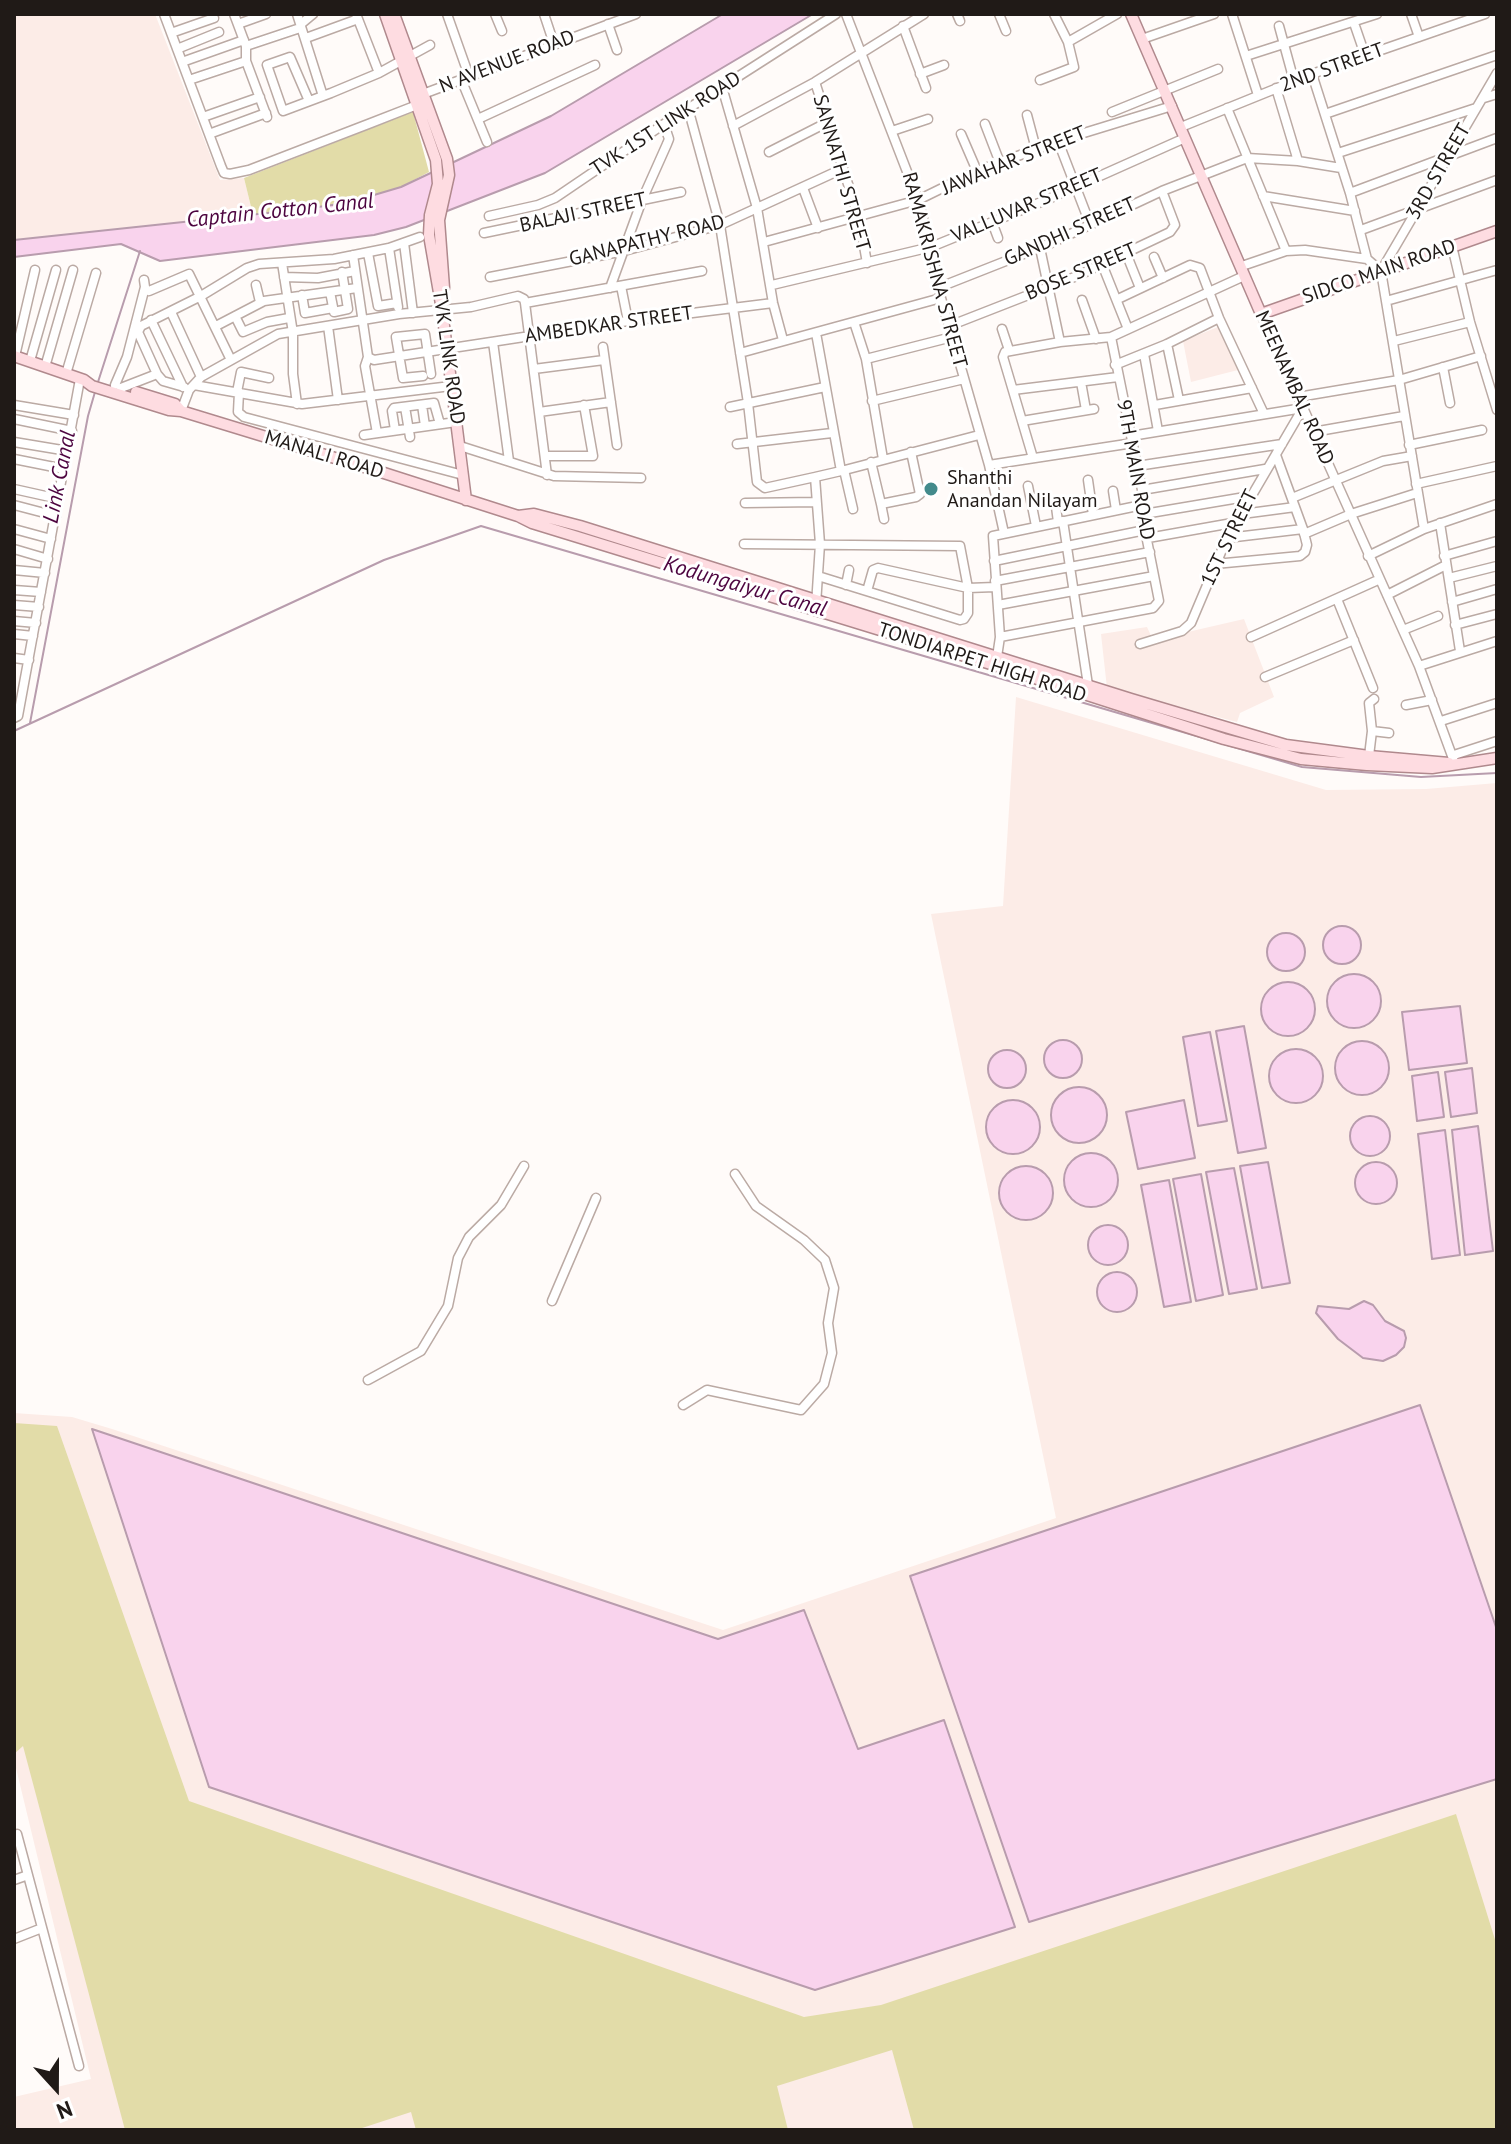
<!DOCTYPE html>
<style>
body{margin:0}
#map{position:relative;width:1511px;height:2144px;overflow:hidden;background:#fffbf9;font-family:"PT Sans",sans-serif}
canvas{display:block}
.frame{position:absolute;inset:0;border:16px solid #201a17;pointer-events:none}
.north{position:absolute;left:16px;top:2048px;width:80px;height:80px;-webkit-text-stroke:6px #fff;paint-order:stroke;rotate:159deg;font-size:22px;font-weight:700;line-height:32px;text-align:center;color:#201a17}
.north::after{content:'';display:block;margin:auto;width:28px;height:36px;background:#201a17;clip-path:polygon(50% 0,100% 100%,50% 72%,0 100%)}
</style>
<div id="map">
<canvas width="1511" height="2144"></canvas>
<div class="frame"></div>
<div class="north">N</div>
</div>
<script>
const context = document.querySelector('canvas').getContext('2d');
context.lineJoin = 'round';
function paint(path, color) {
  context.fillStyle = color;
  context.fill(path, 'evenodd');
}
function poly(rows) {
  const path = new Path2D();
  for (const r of rows) {
    if (r.length === 3) {
      path.moveTo(r[0] + r[2], r[1]);
      path.arc(r[0], r[1], r[2], 0, 2 * Math.PI);
      continue;
    }
    path.moveTo(r[0], r[1]);
    for (let i = 2; i < r.length; i += 2) path.lineTo(r[i], r[i + 1]);
  }
  return path;
}
function stroke(path, color, width, dash) {
  context.strokeStyle = color;
  context.lineWidth = width;
  context.lineCap = dash ? 'butt' : 'round';
  context.setLineDash(dash || []);
  context.stroke(path);
}
function drawText(font, color, halo, rows, align = 'center') {
  context.font = font + ' "PT Sans",sans-serif';
  context.lineWidth = 6;
  context.setLineDash([]);
  context.textBaseline = 'middle';
  context.strokeStyle = halo;
  context.fillStyle = color;
  for (const [text, x, y, turn = 0] of rows) {
    context.save();
    context.translate(x, y);
    context.rotate((+turn || 0) * Math.PI / 180);
    context.textAlign = isNaN(turn) ? turn : align;
    if (halo) context.strokeText(text, 0, 0);
    context.fillText(text, 0, 0);
    context.restore();
  }
}
paint(poly([
 [14,14,155,14,220,180,244,178,253,215,14,240],
 [1218,327,1238,370,1191,382,1183,341],
 [1244,619,1274,697,1240,713,1237,722,1107,688,1101,634,1147,627,1153,640],
 [1016,697,1326,790,1426,789,1497,783,1497,2130,14,2130,14,2097,91,2079,16,1768,14,1769,14,1413,72,1417,112,1429,723,1630,1056,1518,931,914,1003,906]
]), '#fcece7');
paint(poly([
 [413,112,429,172,401,187,347,203,253,215,244,178],
 [14,1423,57,1426,189,1801,804,2017,881,2005,1456,1814,1497,1946,1497,2130,914,2130,892,2050,777,2086,788,2130,416,2130,411,2112,356,2130,125,2130,23,1746,14,1754]
]), '#e2dca8');
const water = poly([
 [723,14,813,14,545,173,406,227,374,235,160,261,121,244,14,257,14,240,296,210,347,203,401,187,551,116,723,14],
 [1342,945,19],
 [1286,952,19],
 [1354,1001,27],
 [1288,1009,27],
 [1460,1006,1467,1063,1409,1070,1402,1012,1460,1006],
 [1244,1026,1266,1148,1238,1153,1216,1031,1244,1026],
 [1210,1032,1227,1121,1198,1126,1183,1037,1210,1032],
 [1063,1059,19],
 [1362,1068,27],
 [1296,1076,27],
 [1007,1069,19],
 [1472,1068,1477,1113,1451,1117,1445,1072,1472,1068],
 [1438,1072,1444,1117,1417,1121,1412,1076,1438,1072],
 [1079,1115,28],
 [1184,1100,1195,1158,1138,1169,1126,1112,1184,1100],
 [1013,1127,27],
 [1370,1136,20],
 [1478,1126,1493,1251,1465,1255,1452,1130,1478,1126],
 [1445,1130,1460,1255,1432,1259,1418,1134,1445,1130],
 [1091,1180,27],
 [1268,1162,1290,1283,1262,1288,1240,1166,1268,1162],
 [1376,1183,21],
 [1026,1193,27],
 [1234,1168,1257,1289,1229,1294,1206,1172,1234,1168],
 [1201,1174,1223,1295,1196,1301,1173,1179,1201,1174],
 [1169,1180,1191,1302,1164,1307,1141,1185,1169,1180],
 [1108,1245,20],
 [1117,1292,20],
 [1364,1301,1373,1305,1385,1321,1404,1331,1406,1338,1404,1347,1396,1355,1383,1361,1363,1358,1338,1339,1316,1313,1318,1306,1349,1309,1364,1301],
 [1420,1405,1497,1630,1497,1779,1029,1922,910,1576,1420,1405],
 [92,1429,718,1639,804,1610,858,1749,944,1720,1015,1927,815,1990,209,1787,92,1429]
]);
paint(water, '#f9d3ed');
stroke(water, '#b89cad', 2);
stroke(poly([
 [98,382,140,251],
 [30,723,88,416,95,392],
 [14,731,384,560,481,526,1302,767,1421,777,1497,773]
]), '#b89cad', 2);
const minor = poly([
 [164,14,221,166,224,173,230,174,249,170,371,123,417,105,423,94,636,14],
 [234,14,246,46,246,61,267,117],
 [297,14,323,96],
 [356,14,379,73],
 [447,14,469,76],
 [495,14,502,31],
 [544,14,554,44],
 [846,14,918,200,931,247,941,298,989,465,1004,533],
 [957,14,960,21],
 [999,14,1006,31],
 [1054,14,1068,42],
 [1232,14,1258,95],
 [1411,14,1419,37],
 [1354,23,1365,55],
 [238,24,266,14],
 [301,24,313,14],
 [608,24,617,50],
 [903,26,926,88],
 [1279,26,1294,81],
 [171,33,214,18],
 [306,38,358,19],
 [1142,39,1214,14],
 [246,46,300,28],
 [177,49,219,32],
 [1246,56,1377,14],
 [182,62,244,40],
 [920,74,944,65],
 [1312,74,1350,193,1367,259],
 [461,79,487,142],
 [189,80,246,61],
 [1040,80,1074,67,1068,42,1117,14],
 [815,82,859,218,867,263],
 [722,87,757,208,773,303,783,340],
 [1276,88,1298,161],
 [1484,98,1497,94],
 [309,101,290,57,267,65,283,111,331,93,379,73,430,45],
 [688,108,720,225,748,403,757,482,765,488,815,477],
 [1227,108,1286,251],
 [1112,112,1218,69],
 [1325,114,1497,55],
 [1027,115,1036,149],
 [203,117,260,97],
 [478,119,595,65],
 [985,124,1000,163],
 [733,126,815,82,924,14],
 [1181,127,1312,74,1485,14],
 [892,131,928,119],
 [209,134,266,113],
 [961,134,977,171],
 [1058,141,1090,224],
 [769,152,828,122],
 [1338,153,1476,108],
 [803,188,818,228],
 [1350,193,1497,138],
 [1263,196,1355,211],
 [489,216,538,205,555,198,664,124,836,14],
 [992,222,998,238],
 [1361,230,1497,180],
 [484,233,681,192],
 [764,242,918,200,977,171,1061,140,1172,106],
 [404,243,413,313],
 [1452,246,1470,322,1497,410],
 [389,248,398,307],
 [1040,248,1060,342],
 [368,253,378,306,397,303],
 [1126,253,1140,288],
 [353,255,368,357,374,360,628,321,773,303],
 [1154,257,1163,278],
 [282,263,293,333,293,374,297,404],
 [1102,264,1128,329],
 [1242,266,1286,251,1305,250,1367,259,1381,271,1424,529],
 [1381,271,1497,73],
 [284,277,318,278,355,271],
 [490,277,624,251,720,225,842,169],
 [256,285,260,302],
 [772,285,931,247,1046,200,1185,138],
 [621,286,628,321],
 [940,287,1049,244,1162,191,1247,158,1298,161,1341,168],
 [610,288,642,200,667,144,669,139,664,124],
 [149,291,189,274,231,360],
 [330,292,334,312,348,309,342,272],
 [302,295,305,313,333,308],
 [1118,299,1190,265,1200,268,1219,318,1264,414],
 [1082,300,1096,339],
 [1386,301,1497,270],
 [525,303,702,271],
 [525,303,547,475],
 [171,312,201,377],
 [1261,314,1419,666,1455,764],
 [235,316,243,332,267,322,289,318],
 [151,320,183,387],
 [854,322,866,359,883,459],
 [216,326,264,301,357,288],
 [328,326,338,400],
 [949,326,1077,276,1170,232,1175,225,1162,191],
 [1002,329,1009,350],
 [1394,341,1470,322],
 [493,342,509,461],
 [1167,344,1179,400],
 [603,347,617,445],
 [740,353,941,298],
 [1144,354,1158,431],
 [15,356,35,270],
 [368,357,365,366,377,433],
 [866,359,952,337],
 [30,361,56,270],
 [1115,365,1167,344,1219,318],
 [45,367,73,270],
 [1443,367,1450,403],
 [534,369,604,360],
 [66,374,96,273],
 [157,374,163,381,184,387],
 [423,376,403,378,396,337,425,334,431,374],
 [1081,382,1086,410],
 [115,385,127,357,145,287,144,280],
 [194,385,302,404,451,386],
 [121,388,157,374,138,332,141,326,201,296,247,268,259,264,334,259,389,248,420,237],
 [1013,390,1118,377],
 [237,392,241,372,269,378],
 [239,392,238,412,244,417,463,475],
 [1298,397,1399,380,1481,356],
 [872,401,964,379],
 [14,405,74,415],
 [422,405,425,426],
 [1155,405,1252,388],
 [405,407,410,437],
 [730,407,825,387],
 [181,411,189,390,201,377,278,334,399,314,471,307,518,296,524,299,525,303],
 [539,412,611,402],
 [14,419,72,431],
 [1022,421,1094,409],
 [395,430,392,411,394,408,434,403,440,424],
 [1313,432,1404,416],
 [364,435,456,422],
 [1131,436,1303,408],
 [14,442,68,451],
 [737,444,832,433],
 [1409,445,1482,430],
 [460,446,554,476,641,478],
 [545,456,593,456,584,405],
 [1033,458,1003,357,1005,352,1060,342,1111,337,1244,276],
 [14,459,64,469],
 [871,462,881,504,916,497,920,494,911,452],
 [989,465,1133,443],
 [1137,466,1282,444],
 [844,470,853,509],
 [841,471,979,435],
 [1088,480,1093,515],
 [1416,484,1497,466],
 [1028,486,1036,526],
 [14,489,59,499],
 [1142,490,1265,469],
 [1113,491,1116,510],
 [1292,498,1383,461,1412,456],
 [745,503,816,502],
 [881,504,884,519],
 [14,505,56,516],
 [1056,507,1058,522],
 [1144,514,1251,496],
 [1242,514,1295,507],
 [1063,521,1088,685],
 [1440,523,1460,651],
 [14,529,51,539],
 [1304,534,1351,514,1417,493],
 [1148,538,1238,522],
 [1227,538,1303,529],
 [744,544,960,546,968,588,968,613,964,619,960,620,818,576],
 [14,549,48,559],
 [1368,556,1424,529,1497,504],
 [1444,556,1497,541],
 [994,561,1145,530],
 [1215,564,1300,556,1305,552,1307,545,1303,529,1276,455],
 [14,570,45,573],
 [1449,578,1497,566],
 [995,581,1150,552],
 [846,585,849,570],
 [14,590,41,592],
 [867,591,873,570,878,568,968,588,995,587],
 [1387,595,1446,565],
 [1337,599,1373,688],
 [1452,602,1497,589],
 [14,605,39,607],
 [816,605,820,544,815,477,841,471,816,333],
 [998,605,1154,576],
 [14,621,36,623],
 [1455,625,1497,614],
 [1403,630,1438,616],
 [14,634,33,636],
 [1000,637,1153,608,1159,601,1145,530,1142,490,1111,337],
 [1251,637,1378,580],
 [1140,644,1182,631,1191,623,1227,538,1303,408],
 [997,657,1000,637,993,536,1142,505],
 [14,658,29,660],
 [1419,666,1497,641],
 [1265,677,1354,640],
 [1406,705,1432,700],
 [14,718,18,716,80,379],
 [1441,721,1497,703],
 [1372,731,1389,733],
 [1454,755,1497,741],
 [1369,756,1372,731,1369,703,1374,699],
 [552,1301,596,1198],
 [368,1380,421,1351,448,1306,458,1258,469,1237,501,1205,524,1166],
 [683,1405,707,1390,801,1410,824,1384,832,1353,828,1323,834,1288,825,1260,804,1240,756,1206,735,1174],
 [17,1834,79,2066],
 [14,1880,28,1875],
 [14,1939,42,1928]
]);
const major = poly([
 [385,14,436,160,438,184,430,215,429,235,442,310,466,500],
 [394,14,447,159,449,175,439,220,444,288],
 [1131,14,1261,314,1497,231],
 [14,356,84,380,92,386,169,410,181,411,384,473,518,516,532,523,994,665,1224,739,1301,759,1367,765,1432,768,1497,758],
 [136,392,175,404,181,411],
 [518,516,534,514,580,526,1131,699,1286,745,1369,756,1449,763]
]);
stroke(minor, '#bbaaa4', 11);
stroke(major, '#b0898d', 13);
stroke(minor, '#fff', 8);
stroke(major, '#fedce1', 10);
for (const [x, y, r, color] of [
 [931,489,8,"#438b8c"]
]) {
  const dot = new Path2D();
  dot.arc(x, y, r, 0, 2 * Math.PI);
  context.fillStyle = color;
  context.fill(dot);
  stroke(dot, '#fff', 3);
}
drawText('20px', '#201a17', '#fff', [
 ["N AVENUE ROAD",507,62,-21],
 ["2ND STREET",1332,68,-20],
 ["TVK 1ST LINK ROAD",666,124,-33],
 ["JAWAHAR STREET",1014,161,-22],
 ["3RD STREET",1439,172,-60],
 ["SANNATHI STREET",841,173,74],
 ["VALLUVAR STREET",1027,206,-23],
 ["BALAJI STREET",583,213,-12],
 ["GANDHI STREET",1070,232,-24],
 ["GANAPATHY ROAD",647,241,-14],
 ["RAMAKRISHNA STREET",934,270,75],
 ["BOSE STREET",1081,272,-23],
 ["SIDCO MAIN ROAD",1379,272,-19],
 ["AMBEDKAR STREET",609,325,-8],
 ["TVK LINK ROAD",448,357,82],
 ["MEENAMBAL ROAD",1294,388,66],
 ["MANALI ROAD",324,455,17],
 ["9TH MAIN ROAD",1135,470,80],
 ["1ST STREET",1230,538,-64],
 ["TONDIARPET HIGH ROAD",982,663,18]
]);
drawText('20px', '#201a17', '#fff', [
 ["Shanthi",947,478],
 ["Anandan Nilayam",947,501]
], 'left');
drawText('italic 22px', '#4d0540', '#fff', [
 ["Captain Cotton Canal",280,211,-6],
 ["Link Canal",60,477,-79],
 ["Kodungaiyur Canal",745,587,16]
]);
</script>
